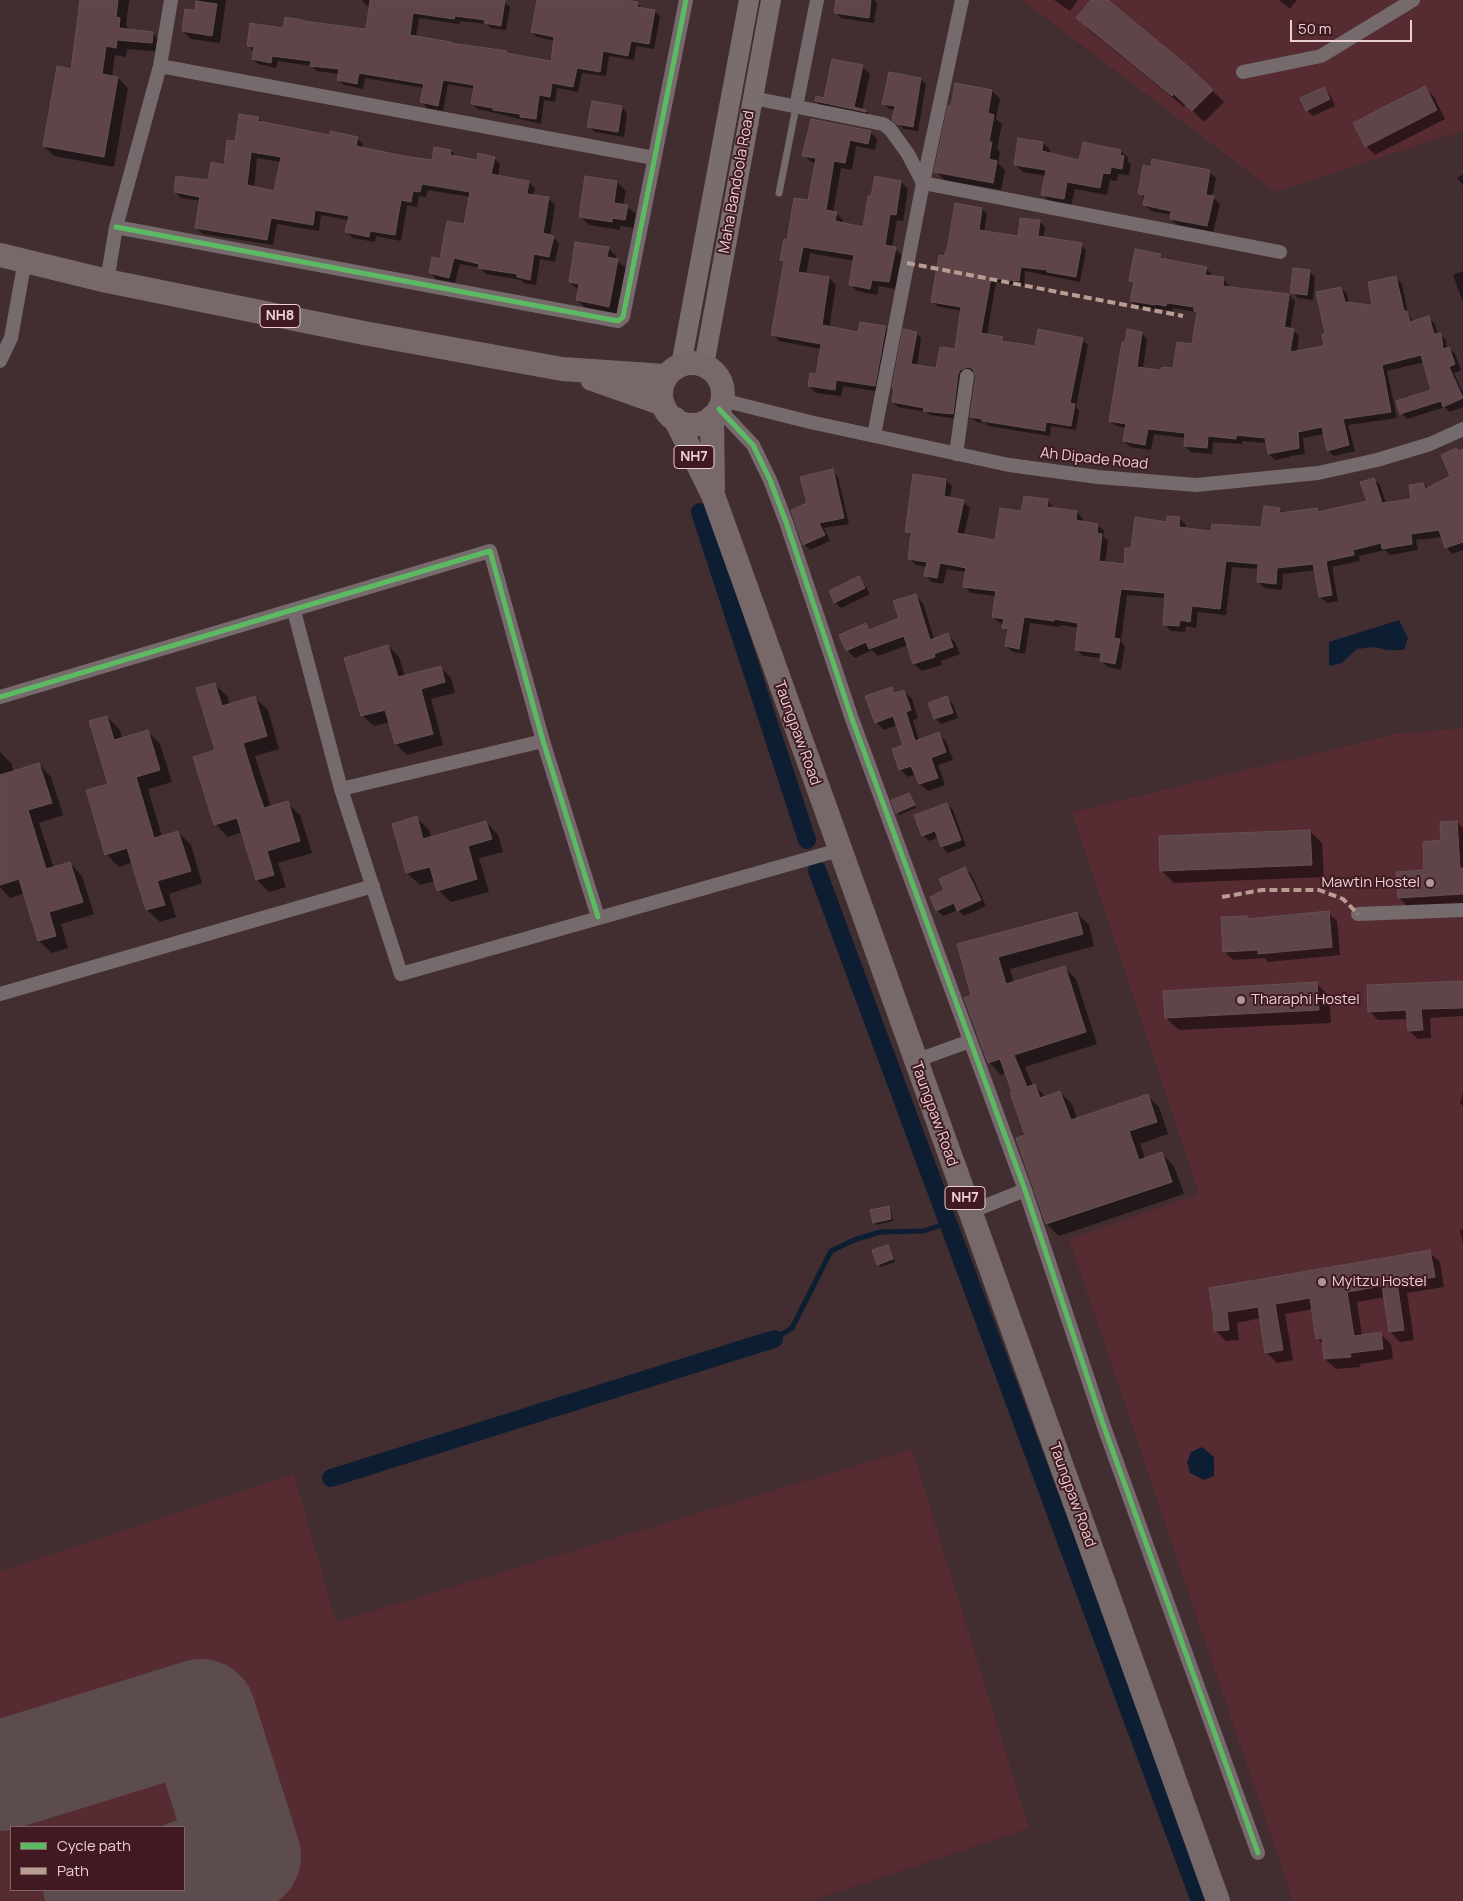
<!DOCTYPE html>
<style>
body{margin:0}
#map{position:relative;width:1463px;height:1901px;overflow:hidden;background:#422d30;font-family:Manrope,sans-serif}
canvas{display:block}
.legend{position:absolute;left:10px;top:1826px;width:175px;height:65px;box-sizing:border-box;background:#401a20;border:1px solid #846367;margin:0;padding:6px 9px;list-style:none;font-size:15px;color:#ead0d2}
.legend li{display:flex;align-items:center;gap:10px;height:25px}
.legend b{width:25px;border:1px solid #846367}
.scale{position:absolute;left:1290px;top:20px;width:122px;height:22px;box-sizing:border-box;border:2px solid #ead0d2;border-top:0;padding-left:6px;font-size:15px;line-height:18px;white-space:nowrap;color:#ead0d2;-webkit-text-stroke:4px #401a20;paint-order:stroke}
</style>
<div id="map">
<canvas width="1463" height="1901"></canvas>
<ul class="legend">
<li><b style="height:6px;background:#5cba63"></b>Cycle path</li>
<li><b style="height:6px;background:#b99d93"></b>Path</li>
</ul>
<div class="scale">50 m</div>
</div>
<script>
const context = document.querySelector('canvas').getContext('2d');
context.lineJoin = 'round';
function paint(path, color) {
  context.fillStyle = color;
  context.fill(path, 'evenodd');
}
function poly(rows) {
  const path = new Path2D();
  for (const r of rows) {
    if (r.length === 3) {
      path.moveTo(r[0] + r[2], r[1]);
      path.arc(r[0], r[1], r[2], 0, 2 * Math.PI);
      continue;
    }
    path.moveTo(r[0], r[1]);
    for (let i = 2; i < r.length; i += 2) path.lineTo(r[i], r[i + 1]);
  }
  return path;
}
function stroke(path, color, width, dash) {
  context.strokeStyle = color;
  context.lineWidth = width;
  context.lineCap = dash ? 'butt' : 'round';
  context.setLineDash(dash || []);
  context.stroke(path);
}
function drawText(font, color, halo, rows, align = 'center') {
  context.font = font + ' Manrope,sans-serif';
  context.lineWidth = 4;
  context.setLineDash([]);
  context.textBaseline = 'middle';
  context.strokeStyle = halo;
  context.fillStyle = color;
  for (const [text, x, y, turn = 0] of rows) {
    context.save();
    context.translate(x, y);
    context.rotate((+turn || 0) * Math.PI / 180);
    context.textAlign = isNaN(turn) ? turn : align;
    if (halo) context.strokeText(text, 0, 0);
    context.fillText(text, 0, 0);
    context.restore();
  }
}
paint(poly([
 [1022,0,1463,0,1463,131,1275,192],
 [1463,728,1463,1901,1293,1901,1069,1239,1199,1194,1072,812,1396,734],
 [912,1449,1029,1828,810,1901,0,1901,0,1571,294,1474,336,1622],
 [11,1827,184,1827,184,1890,11,1890]
]), '#572b32');
paint(poly([
 [1399,620,1408,638,1404,650,1388,650,1374,647,1357,649,1342,663,1329,666,1329,642],
 [1202,1447,1214,1457,1214,1476,1204,1480,1190,1473,1187,1462,1191,1452]
]), '#0d1e32');
paint(poly([
 [82,0,129,0,126,25,129,30,152,33,162,43,161,52,127,49,126,57,115,55,112,77,118,78,128,88,114,167,54,156,44,146,72,70],
 [198,0,226,0,220,43,191,39,183,31,196,12],
 [363,0,492,0,504,2,510,7,506,30,491,28,487,24,460,21,459,24,419,18,416,37,506,53,508,55,552,62,555,41,537,37,532,32,538,0,620,0,637,3,643,9,655,11,660,17,654,49,636,46,634,60,609,56,606,76,582,73,578,92,557,88,555,102,544,100,541,124,478,109,472,104,475,89,448,84,443,111,427,108,422,102,425,88,365,78,363,89,344,85,338,79,339,74,317,71,312,66,278,61,276,68,258,64,253,59,253,51,248,45,304,23,367,30,370,8,363,2],
 [837,0,874,0,877,3,874,23,841,18,835,12],
 [1054,0,1078,0,1070,11],
 [1093,0,1106,0,1188,67,1224,102,1204,122,1186,104,1184,107,1089,30,1078,18],
 [1279,0,1297,0,1290,9],
 [862,66,870,74,862,110,866,111,873,118,823,108,816,101,825,100],
 [920,79,926,84,918,131,904,129,894,119,895,110,889,109,884,104],
 [956,84,992,91,1000,99,996,119,1002,124,997,149,1000,152,998,163,1005,170,1001,190,944,180,936,171],
 [1424,88,1434,97,1445,119,1375,155,1366,146],
 [1324,89,1330,94,1335,106,1313,116,1307,110],
 [621,107,627,113,624,137,595,132,589,126],
 [258,118,264,123,330,136,357,138,363,144,362,149,433,162,451,151,458,158,478,162,494,158,500,164,498,177,528,182,535,188,533,196,549,199,555,205,550,236,553,237,559,243,555,262,540,259,536,285,524,283,521,280,486,274,481,268,460,264,455,283,436,279,430,272,441,261,465,226,471,197,428,190,426,197,419,196,417,207,407,205,401,241,376,236,375,242,353,238,347,232,349,220,321,215,319,231,277,224,273,245,203,234,196,228,201,201,181,198,175,192,209,181,225,166,236,142],
 [257,158,281,162,275,192,254,188],
 [870,132,877,139,875,150,856,146,852,170,841,168,833,213,836,213,843,220,843,224,864,228,901,182,908,189,903,221,897,220,892,247,902,255,895,289,879,286,877,295,857,291,850,284,854,261,810,253,806,275,829,278,836,285,829,328,859,333,886,327,893,334,881,392,843,386,841,396,816,393,809,386,817,376,821,349,779,341,773,334,785,264,781,260,788,241,809,202,816,163,811,162,804,155],
 [1043,143,1050,150,1050,154,1080,161,1121,151,1128,158,1128,161,1131,165,1129,175,1118,174,1117,181,1110,180,1107,195,1075,189,1071,206,1050,202,1042,194,1046,176,1023,172,1015,165],
 [1209,172,1216,178,1212,197,1220,204,1213,232,1178,225,1171,219,1172,215,1151,211,1144,205,1145,199,1140,193],
 [1463,174,1463,185,1457,178],
 [586,178,617,182,626,191,623,205,627,206,636,214,634,228,620,226,620,230,589,225,580,216],
 [957,205,982,209,987,214,984,232,1019,237,1040,222,1045,227,1043,238,1081,245,1086,250,1080,282,1025,271,1024,286,996,282,987,335,1002,338,1007,343,1036,347,1082,340,1088,345,1076,407,1079,410,1076,430,1051,426,1050,436,988,426,986,423,977,422,971,417,977,377,975,372,969,373,958,419,930,415,926,412,898,407,893,402,895,390,893,388,916,333,921,338,917,367,937,370,956,351,962,311,937,306,932,301,948,252],
 [608,248,616,256,616,260,626,268,617,314,586,308,577,300,579,291,570,282],
 [1160,255,1166,261,1206,268,1212,275,1212,277,1223,279,1229,285,1229,288,1289,295,1295,301,1290,330,1293,330,1299,336,1297,352,1326,347,1326,334,1341,288,1347,294,1349,304,1374,307,1396,278,1402,284,1408,314,1414,322,1429,318,1435,324,1438,335,1440,334,1446,340,1447,349,1449,348,1455,354,1461,370,1454,373,1463,393,1463,407,1450,412,1445,407,1407,419,1401,413,1433,390,1424,362,1387,371,1397,418,1348,425,1355,451,1334,456,1328,450,1324,434,1303,438,1305,454,1290,456,1290,457,1275,460,1269,454,1267,443,1242,441,1242,444,1213,442,1212,454,1191,452,1185,446,1186,438,1154,434,1151,450,1130,447,1124,441,1126,428,1116,426,1110,420,1126,343,1141,333,1147,339,1143,369,1162,372,1174,370,1193,346,1198,314,1196,312,1173,308,1172,311,1161,309,1161,311,1137,307,1131,301,1135,284,1131,280],
 [1287,298,1290,298,1284,334,1281,333],
 [1309,271,1315,277,1313,300,1298,298,1292,292],
 [1463,271,1463,302,1453,275],
 [1463,450,1463,550,1452,554,1446,547,1443,537,1416,540,1418,550,1390,555,1385,550,1359,556,1360,561,1332,567,1338,601,1327,603,1320,597,1316,570,1283,574,1282,590,1265,588,1258,582,1259,569,1232,567,1226,615,1198,612,1196,628,1186,626,1185,632,1171,631,1164,624,1166,598,1127,595,1121,642,1125,646,1121,670,1108,667,1101,661,1102,658,1083,656,1077,649,1079,628,1060,625,1060,627,1030,623,1025,654,1013,652,1006,646,1009,633,1004,628,1004,624,1000,623,993,617,996,596,971,593,964,586,966,572,947,569,943,584,932,582,926,576,927,567,916,565,909,558,912,537,906,531,946,480,952,486,950,499,963,502,970,508,964,535,996,542,1022,513,1047,501,1053,507,1053,509,1077,512,1083,519,1083,523,1098,525,1104,531,1103,536,1108,541,1105,563,1125,565,1132,550,1168,523,1179,518,1186,525,1185,529,1212,532,1262,529,1280,509,1284,513,1316,510,1319,513,1369,502,1373,479,1380,485,1386,503,1413,500,1423,484,1428,489,1452,477,1459,452],
 [832,471,838,477,849,524,824,528,830,541,810,550,804,544,792,511,808,504],
 [858,578,864,584,870,594,841,608,835,602],
 [915,596,923,603,934,639,947,634,955,642,960,654,941,661,942,665,922,671,914,664,908,645,878,656,872,650,855,658,847,650,866,625,871,630,900,619],
 [388,646,399,657,405,677,440,667,451,678,455,693,431,699,443,745,407,755,396,744,390,722,374,726,363,716],
 [214,684,227,696,230,705,255,698,268,710,279,749,255,756,271,807,287,803,300,815,312,853,278,863,286,887,269,892,257,880,242,832,228,837,215,824,217,751],
 [892,688,897,694,904,691,912,699,918,718,913,720,919,741,938,734,946,741,953,760,938,765,945,785,928,791,920,784,916,774,908,777,900,769,905,746,897,725,884,730,876,722],
 [947,698,953,704,958,718,941,724,935,718],
 [107,717,120,730,122,739,147,731,160,744,172,782,148,789,162,837,178,832,191,845,202,883,169,894,176,917,160,922,147,910,133,862,119,867,106,854,110,784],
 [0,752,11,763,14,772,39,764,51,777,63,815,39,823,54,868,70,863,82,876,94,914,61,924,68,948,52,953,39,941,25,893,10,898,0,887],
 [909,794,916,808,899,815,897,812],
 [947,804,953,810,966,846,948,853,942,847,939,837,929,841,923,835],
 [417,818,429,830,431,838,486,822,498,835,503,852,479,858,489,892,451,902,438,890,435,881,420,885,407,873],
 [1457,822,1463,828,1463,905,1410,909,1399,898,1398,873,1426,871,1442,842],
 [1310,831,1322,843,1324,877,1174,883,1161,870],
 [965,868,971,874,986,906,964,916,958,910,943,916,937,910,946,891],
 [1077,913,1089,925,1094,946,1010,969,1014,983,1064,967,1076,979,1097,1044,1025,1067,1033,1086,1034,1085,1046,1097,1060,1092,1072,1104,1077,1119,1147,1095,1159,1107,1168,1134,1140,1144,1145,1159,1162,1154,1174,1166,1184,1194,1059,1236,1047,1224,1026,1136,1006,1073,1001,1075,989,1062,958,945],
 [1328,913,1337,921,1340,955,1268,962,1265,958,1233,960,1224,951,1247,918,1250,920],
 [1463,982,1463,1016,1430,1018,1431,1038,1418,1039,1409,1031,1408,1019,1378,1020,1369,1011],
 [1317,984,1329,996,1331,1023,1179,1030,1166,1018],
 [1463,1092,1463,1106,1460,1103],
 [888,1208,891,1210,893,1221,876,1225,874,1222],
 [1463,1229,1463,1245,1460,1230],
 [887,1246,895,1262,881,1267,878,1264],
 [1429,1252,1440,1262,1444,1287,1407,1293,1414,1340,1400,1342,1390,1332,1385,1297,1357,1302,1362,1336,1380,1334,1391,1344,1393,1359,1360,1364,1360,1367,1336,1369,1325,1359,1324,1345,1317,1338,1313,1309,1285,1314,1293,1360,1277,1363,1266,1352,1261,1318,1237,1323,1239,1340,1226,1341,1216,1331,1211,1289]
]), '#0007');
stroke(poly([
 [774,1339,792,1328,831,1251,854,1240,880,1232,924,1231,947,1223]
]), '#0d1e32', 5);
stroke(poly([
 [700,512,807,840],
 [817,870,1200,1901],
 [331,1478,774,1339]
]), '#0d1e32', 18);
stroke(poly([
 [65,1890,69,1901]
]), '#5d4c4e', 44);
stroke(poly([
 [0,1776,201,1714,246,1856,184,1876],
 [101,1901,138,1890]
]), '#5d4c4e', 110);
const building = poly([
 [80,0,118,0,116,17,120,18,119,28,153,32,152,43,117,40,116,48,106,46,102,74,118,77,104,157,43,146,57,66,71,69,80,0],
 [370,0,505,0,501,26,484,23,485,20,455,16,454,19,413,13,410,35,451,42,451,43,507,51,506,53,551,61,554,37,531,32,537,0,625,0,638,2,637,7,655,10,649,44,631,41,628,56,603,51,600,72,577,68,573,87,552,83,550,97,539,95,536,119,520,117,520,114,493,110,493,108,471,104,474,85,443,80,438,106,420,102,424,84,359,73,357,84,337,80,339,69,310,66,311,61,272,56,271,63,252,59,254,47,247,46,250,23,283,28,285,17,303,20,303,21,366,29,370,0],
 [836,0,871,0,869,18,834,13,836,0],
 [1091,0,1108,0,1189,67,1213,90,1192,111,1174,94,1172,96,1076,18,1091,0],
 [196,1,217,4,212,36,182,31,185,9,195,10,196,1],
 [832,59,863,65,854,107,866,110,866,112,815,101,816,96,824,98,832,59],
 [889,72,921,78,913,127,897,124,892,120,895,106,882,104,889,72],
 [955,83,992,90,988,113,994,115,989,142,992,142,989,159,997,161,993,183,934,172,948,106,951,106,955,83],
 [1425,86,1437,110,1365,147,1353,123,1425,86],
 [1324,87,1330,99,1306,111,1300,98,1324,87],
 [592,101,622,106,618,132,587,127,592,101],
 [239,114,259,117,258,121,330,135,330,131,358,137,356,146,404,156,432,160,434,147,451,150,450,155,477,160,478,153,495,157,491,174,529,181,527,194,549,197,543,233,554,236,549,257,534,254,530,280,517,277,517,274,478,268,479,264,454,258,449,278,429,273,432,257,440,259,447,221,464,224,470,192,422,184,420,192,413,191,411,202,401,200,395,235,370,231,369,237,345,232,349,216,315,210,313,225,271,218,267,240,195,228,200,197,174,192,176,176,208,180,211,162,224,165,227,140,235,141,239,114],
 [251,152,281,157,274,191,247,185,251,152],
 [811,119,871,131,868,144,850,140,845,163,834,161,826,210,837,212,835,221,863,227,868,196,871,196,875,176,901,181,896,215,890,214,885,245,896,247,889,282,872,280,870,289,849,285,854,255,803,247,798,272,829,277,822,325,858,332,860,322,886,326,875,386,836,380,835,390,808,386,810,373,816,374,821,344,771,335,784,261,780,260,784,239,787,240,794,198,808,200,816,158,802,156,811,119],
 [1018,138,1043,142,1042,151,1079,160,1083,142,1121,150,1120,155,1124,156,1122,169,1111,167,1110,174,1103,173,1100,188,1067,182,1064,199,1041,195,1046,170,1014,165,1018,138],
 [1152,159,1210,170,1206,195,1214,196,1207,226,1170,219,1171,211,1143,205,1145,195,1138,194,1143,165,1151,167,1152,159],
 [585,176,617,181,614,203,628,205,625,220,612,218,612,222,579,217,585,176],
 [955,203,982,208,979,230,1018,236,1020,218,1040,220,1038,236,1082,243,1076,277,1047,272,1047,270,1021,267,1019,281,991,278,981,333,1003,337,1002,341,1035,346,1038,329,1083,338,1070,403,1075,404,1071,426,1046,422,1045,431,982,421,982,419,970,417,976,377,973,369,968,367,960,370,958,374,953,414,923,411,924,408,892,402,894,388,892,388,903,329,917,332,911,364,936,368,940,347,955,349,961,307,931,302,939,255,944,256,946,250,947,250,955,203],
 [575,242,609,247,607,257,618,259,609,307,576,300,579,284,569,282,575,242],
 [1135,249,1161,254,1160,258,1207,267,1205,275,1224,277,1223,286,1289,294,1284,327,1294,329,1290,352,1324,346,1322,334,1325,333,1316,292,1341,287,1345,302,1372,305,1368,282,1396,276,1404,311,1407,311,1410,322,1429,316,1434,334,1441,333,1443,349,1449,347,1455,364,1449,367,1463,398,1443,407,1441,401,1400,414,1396,401,1431,390,1421,355,1382,365,1391,412,1343,419,1349,445,1327,451,1322,427,1298,432,1299,448,1268,454,1265,438,1236,435,1236,439,1208,436,1207,448,1184,446,1185,433,1148,429,1145,445,1123,441,1126,424,1109,421,1122,342,1125,342,1127,329,1142,332,1137,367,1161,370,1162,367,1173,368,1177,342,1192,344,1197,312,1194,311,1194,307,1167,303,1166,306,1155,304,1155,305,1130,301,1134,282,1129,281,1135,249],
 [1293,268,1310,270,1307,295,1290,293,1293,268],
 [1456,448,1458,451,1463,449,1463,542,1445,548,1439,530,1411,534,1412,544,1382,549,1381,543,1353,550,1354,555,1326,561,1332,595,1319,597,1313,564,1277,568,1276,584,1257,582,1258,564,1226,561,1220,609,1192,606,1190,622,1180,620,1179,626,1163,625,1165,593,1121,589,1114,638,1120,639,1115,664,1100,661,1101,653,1075,650,1078,623,1054,619,1054,621,1024,617,1019,649,1005,646,1008,629,1002,628,1004,619,992,617,996,591,963,587,966,568,940,563,937,578,924,576,927,562,908,559,911,533,905,532,913,474,946,479,944,496,964,500,957,533,995,540,1000,508,1021,511,1024,496,1048,499,1047,507,1077,511,1076,520,1098,524,1097,533,1102,534,1099,561,1124,564,1125,548,1131,548,1135,517,1167,522,1167,516,1180,517,1179,527,1211,531,1212,524,1261,527,1264,506,1280,508,1280,513,1317,508,1318,512,1367,501,1360,482,1374,478,1382,503,1411,499,1409,485,1423,483,1425,489,1450,476,1441,455,1456,448],
 [833,469,844,518,819,523,825,535,803,545,791,510,807,503,800,477,833,469],
 [859,576,865,588,834,603,829,591,859,576],
 [916,594,930,640,948,633,953,647,934,654,935,657,913,664,904,636,869,649,866,642,846,651,839,635,866,623,869,630,899,618,893,601,916,594],
 [388,645,398,677,441,666,445,682,421,689,433,734,395,744,385,710,361,716,344,658,388,645],
 [215,683,222,706,255,696,267,736,243,743,256,785,264,808,288,801,300,841,267,851,274,875,256,880,237,818,214,825,193,757,215,750,196,688,215,683],
 [892,687,894,693,904,690,911,710,906,712,915,741,939,732,946,752,931,758,938,778,919,784,911,766,899,770,892,749,903,745,893,716,875,723,865,696,892,687],
 [947,696,953,713,934,719,928,703,947,696],
 [107,716,114,740,148,730,160,770,136,777,154,838,178,831,191,871,157,881,165,905,146,910,127,848,105,855,86,790,108,784,89,721,107,716],
 [39,763,52,803,28,810,39,846,46,869,70,862,83,902,49,912,56,936,38,941,19,879,0,885,0,775,39,763],
 [909,793,915,805,896,813,891,800,909,793],
 [947,803,961,840,941,847,935,831,922,836,914,815,947,803],
 [417,816,423,839,486,821,492,839,468,846,477,879,437,891,430,867,406,873,392,824,417,816],
 [1457,821,1460,868,1463,868,1463,894,1398,898,1396,872,1424,870,1423,842,1441,840,1440,822,1457,821],
 [1310,830,1312,865,1160,871,1159,836,1310,830],
 [965,867,981,900,957,911,954,903,936,911,930,897,944,890,939,879,965,867],
 [1329,911,1332,947,1258,954,1258,950,1223,952,1221,917,1248,916,1248,919,1329,911],
 [1077,912,1083,934,998,957,1006,984,1065,966,1086,1032,1014,1055,1027,1087,1035,1084,1040,1098,1060,1091,1071,1120,1148,1094,1157,1122,1129,1131,1139,1160,1162,1152,1172,1182,1046,1224,1016,1138,1025,1135,1010,1093,1012,1092,1000,1059,988,1063,964,998,971,995,957,944,1077,912],
 [1463,981,1463,1008,1421,1009,1423,1030,1408,1031,1406,1010,1368,1012,1367,985,1463,981],
 [1317,982,1319,1010,1165,1018,1163,991,1317,982],
 [889,1206,891,1219,873,1223,870,1210,889,1206],
 [888,1245,893,1259,877,1265,872,1250,888,1245],
 [1430,1250,1435,1277,1397,1283,1404,1330,1389,1332,1382,1286,1347,1292,1354,1336,1381,1332,1383,1349,1350,1353,1351,1357,1324,1359,1322,1338,1316,1339,1310,1298,1275,1304,1283,1350,1265,1353,1258,1307,1227,1312,1229,1330,1214,1331,1213,1319,1214,1319,1209,1288,1430,1250]
]);
paint(building, '#5f4449');
stroke(building, '#635153', 1);
stroke(poly([
 [779,193,796,107]
]), '#756a6c', 7);
stroke(poly([
 [160,66,654,158],
 [1243,72,1321,56,1413,0],
 [753,98,883,124,890,129,908,154,923,183,1280,252],
 [796,107,817,0],
 [116,227,618,321,623,317,686,0],
 [107,281,116,227,160,66,171,0],
 [0,361,11,338,25,260],
 [722,400,810,422,1009,465,1098,477,1196,485,1318,473,1377,460,1430,444,1463,429],
 [719,409,753,445,770,480,786,522,852,719,1025,1190,1104,1427,1258,1853],
 [874,435,923,183,962,0],
 [956,454,967,376],
 [294,611,341,789,401,974,839,850],
 [0,697,490,551,543,741,598,917],
 [341,789,543,741],
 [1358,914,1463,910],
 [0,994,373,886],
 [915,1061,970,1041],
 [970,1212,1025,1190]
]), '#756a6c', 14);
stroke(poly([
 [681,365,749,0],
 [704,365,771,0]
]), '#796d6e', 20);
stroke(poly([
 [0,255,107,281,364,333,562,369,666,376],
 [692,394,31],
 [592,379,663,404],
 [712,417,713,489],
 [675,419,713,495,1218,1901]
]), '#77686a', 24);
stroke(poly([
 [907,263,1183,316],
 [1222,897,1262,890,1319,890,1343,899,1358,914]
]), '#b99d93', 4, [8, 4]);
stroke(poly([
 [116,227,618,321,623,317,686,0],
 [719,409,753,445,770,480,786,522,852,719,1025,1190,1104,1427,1258,1853],
 [0,697,490,551,543,741,598,917]
]), '#5cba63', 5);
for (const [x, y, r, color] of [
 [1430,883,5,"#af9799"],
 [1241,1000,5,"#af9799"],
 [1322,1282,5,"#af9799"]
]) {
  const dot = new Path2D();
  dot.arc(x, y, r, 0, 2 * Math.PI);
  context.fillStyle = color;
  context.fill(dot);
  stroke(dot, '#401a20', 2);
}
for (const [x, y, w] of [
 [280,316,40],
 [694,457,40],
 [965,1198,40]
]) {
  const box = new Path2D();
  box.roundRect(x - w / 2, y - 11.5, w, 23, 4);
  context.fillStyle = '#401a20';
  context.fill(box);
  stroke(box, '#ead0d2', 1);
}
drawText('bold 14px', '#ead0d2', null, [
 ["NH8",280,316],
 ["NH7",694,457],
 ["NH7",965,1198]
]);
drawText('15px', '#ead0d2', '#401a20', [
 ["Maha Bandoola Road",737,182,-80],
 ["Ah Dipade Road",1094,459,6],
 ["Taungpaw Road",797,733,70],
 ["Taungpaw Road",934,1114,70],
 ["Taungpaw Road",1072,1495,70]
]);
drawText('15px', '#ead0d2', '#401a20', [
 ["Mawtin Hostel",1420,883,"right"],
 ["Tharaphi Hostel",1251,1000],
 ["Myitzu Hostel",1332,1282]
], 'left');
</script>
